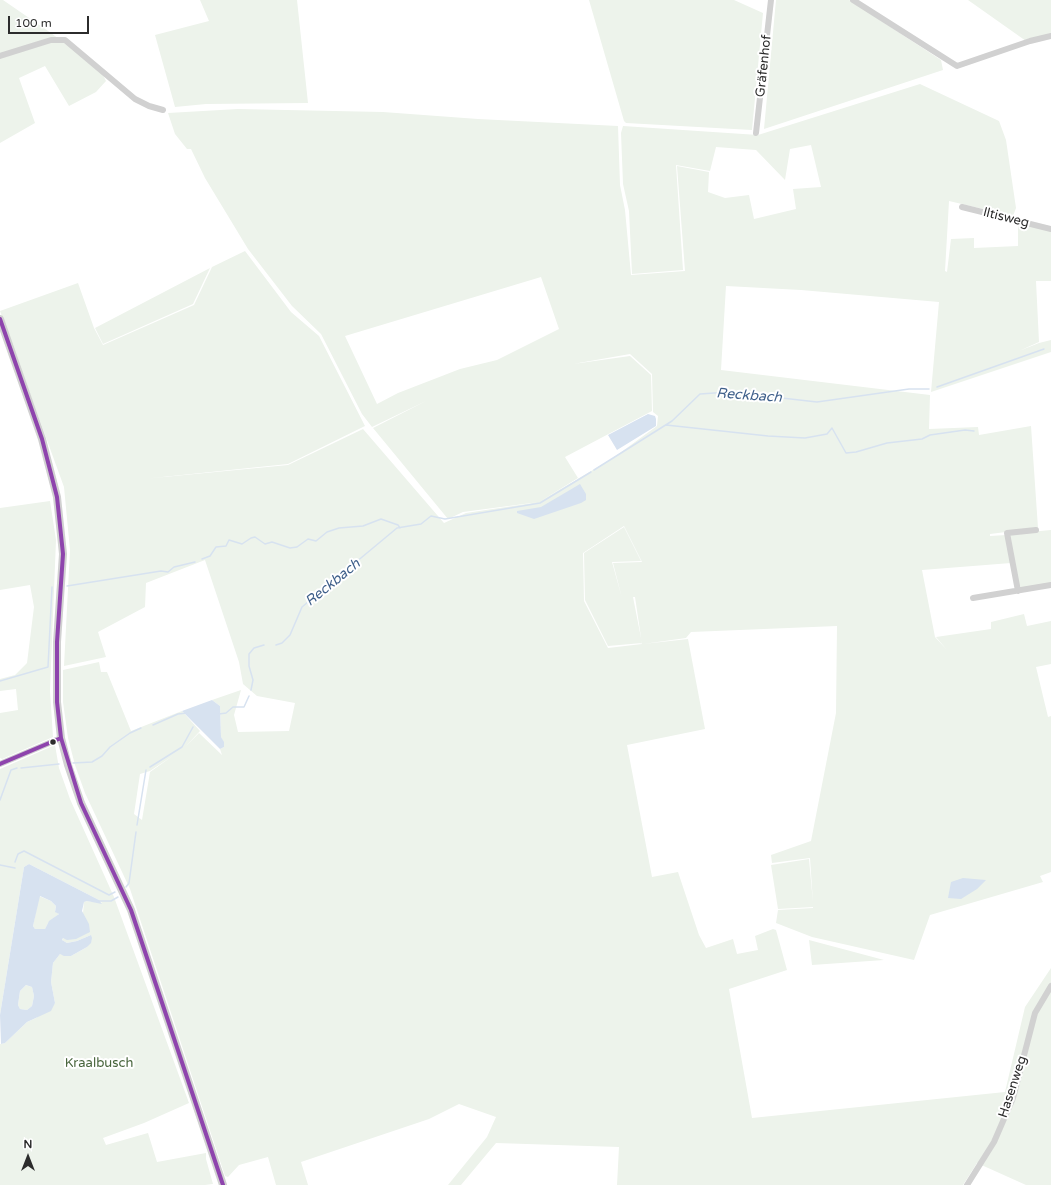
<!DOCTYPE html>
<meta charset="utf-8">
<style>
body{margin:0}
#map{position:relative;width:1051px;height:1185px;overflow:hidden;background:#fff;font-family:"Varela Round",sans-serif}
canvas{display:block}
.north{position:absolute;left:8px;top:1137px;width:40px;height:40px;-webkit-text-stroke:3px #fff;paint-order:stroke;rotate:0deg;font-size:11px;font-weight:700;line-height:16px;text-align:center;color:#2c2c2c}
.north::after{content:'';display:block;margin:auto;width:14px;height:18px;background:#2c2c2c;clip-path:polygon(50% 0,100% 100%,50% 72%,0 100%)}
.scale{position:absolute;left:8px;top:16px;width:81px;height:18px;box-sizing:border-box;border:2px solid #2c2c2c;border-top:0;padding-left:5px;font-size:12px;line-height:14px;white-space:nowrap;color:#2c2c2c;-webkit-text-stroke:3px #fff;paint-order:stroke}
</style>
<div id="map">
<canvas width="1051" height="1185"></canvas>
<div class="north">N</div>
<div class="scale">100 m</div>
</div>
<script>
const context = document.querySelector('canvas').getContext('2d');
context.lineJoin = 'round';
function paint(path, color) {
  context.fillStyle = color;
  context.fill(path, 'evenodd');
}
function poly(rows) {
  const path = new Path2D();
  for (const r of rows) {
    path.moveTo(r[0], r[1]);
    for (let i = 2; i < r.length; i += 2) path.lineTo(r[i], r[i + 1]);
  }
  return path;
}
function stroke(path, color, width, dash) {
  context.strokeStyle = color;
  context.lineWidth = width;
  context.lineCap = dash ? 'butt' : 'round';
  context.setLineDash(dash || []);
  context.stroke(path);
}
function drawText(font, color, halo, rows, align = 'center') {
  context.font = font + ' "Varela Round",sans-serif';
  context.lineWidth = 4;
  context.setLineDash([]);
  context.textBaseline = 'middle';
  context.strokeStyle = halo;
  context.fillStyle = color;
  for (const [text, x, y, turn = 0] of rows) {
    context.save();
    context.translate(x, y);
    context.rotate((+turn || 0) * Math.PI / 180);
    context.textAlign = isNaN(turn) ? turn : align;
    if (halo) context.strokeText(text, 0, 0);
    context.fillText(text, 0, 0);
    context.restore();
  }
}
paint(poly([
 [0,0,3,0,51,33,101,71,106,81,96,92,69,106,45,66,19,78,35,123,0,143],
 [200,0,297,0,308,103,206,104,175,107,155,35,209,21],
 [589,0,734,0,763,13,752,130,626,123,624,121],
 [776,0,849,0,941,60,943,70,764,129],
 [968,0,1051,0,1051,33,1026,41],
 [920,84,999,121,1006,140,1016,208,1013,216,949,201,945,271,947,272,951,239,974,238,974,248,1018,246,1018,222,1051,230,1051,281,1036,281,1039,342,1019,351,1039,343,1051,340,1051,352,931,392,939,302,801,290,726,286,721,370,930,395,929,429,978,427,979,435,1031,426,1038,528,990,534,990,536,1006,535,1011,563,922,570,935,637,947,650,936,637,991,629,991,622,1024,614,1027,626,1051,621,1051,664,1036,667,1048,717,1051,716,1051,872,1040,876,1043,882,930,915,914,960,812,937,776,923,778,910,813,908,813,907,778,909,771,865,809,859,813,903,810,858,772,863,771,855,811,841,836,713,837,626,691,632,686,638,643,644,688,639,705,729,627,745,652,877,678,872,699,935,706,948,733,939,737,954,758,950,755,936,773,929,776,930,787,970,729,989,752,1118,1005,1092,1025,1007,1051,968,1051,1185,1026,1185,977,1163,963,1185,617,1185,619,1147,496,1143,461,1185,448,1185,487,1137,496,1117,459,1104,429,1119,301,1162,308,1185,276,1185,268,1157,239,1165,228,1177,225,1176,130,889,85,793,75,765,68,738,63,702,63,670,99,662,101,672,107,672,131,731,182,711,200,731,186,746,199,733,222,755,220,749,224,747,221,737,220,706,212,700,241,690,234,715,238,732,289,731,295,703,257,696,243,684,239,662,205,560,146,583,145,607,98,632,106,657,64,666,70,550,64,487,0,311,78,283,94,328,103,345,194,305,212,267,245,251,291,312,319,336,365,426,288,464,143,479,288,465,363,429,444,523,466,513,539,502,613,458,657,426,658,416,653,412,652,374,630,354,573,364,560,375,573,364,630,356,651,375,652,411,565,457,578,478,539,502,463,512,448,519,373,428,426,401,372,427,362,414,321,334,292,306,248,249,205,178,191,149,187,149,175,134,168,113,238,109,383,112,478,119,618,126,620,185,625,210,631,275,685,271,677,166,709,172,708,192,725,198,749,195,754,219,796,209,793,189,821,187,811,145,790,149,785,180,756,150,716,147,710,171,676,165,683,270,632,274,629,211,623,184,621,133,623,126,758,135],
 [541,277,559,329,497,360,460,369,398,393,377,404,345,336],
 [624,526,642,562,613,563,622,598,612,562,641,561,624,527,584,553,585,600,608,646,642,643,633,597,622,597,635,597,642,644,608,648,584,601,583,553],
 [174,755,150,772,142,820,134,814,140,774,150,771],
 [210,268,193,304,103,344,95,328],
 [50,501,56,540,50,691,53,737,2,759,0,758,0,713,18,710,16,689,0,691,0,679,15,675,27,663,34,607,30,585,0,590,0,508],
 [1051,530,1051,583,1023,588,1019,586,1009,534],
 [55,745,59,768,70,799,114,897,189,1103,144,1123,103,1138,106,1145,148,1133,157,1162,206,1153,206,1159,213,1184,205,1185,0,1185,0,1044,5,1043,27,1022,36,1018,55,1003,51,982,53,963,60,954,71,956,87,947,91,935,77,941,67,943,62,940,83,913,84,902,87,901,102,903,99,900,29,864,24,867,0,1015,0,769],
 [39,896,51,901,56,906,55,911,59,914,48,923,45,929,35,929,33,926],
 [809,940,884,960,812,965],
 [26,985,32,987,34,996,32,1006,27,1010,20,1009,18,1005,20,991]
]), '#edf3eb');
paint(poly([
 [648,414,655,416,656,419,656,426,617,450,608,435],
 [580,484,586,494,586,500,581,503,534,519,517,513,517,511,541,507],
 [212,700,220,706,221,737,224,742,224,747,220,749,182,711],
 [29,864,99,900,102,904,87,901,84,902,82,911,89,924,90,932,76,939,67,940,63,938,62,940,67,943,77,941,91,935,92,938,91,943,87,947,71,956,64,956,60,954,53,963,51,982,55,1003,51,1011,27,1022,5,1043,1,1044,0,1015,24,867],
 [40,896,51,901,56,906,55,912,59,914,49,921,45,929,35,929,33,926],
 [26,985,32,987,34,996,32,1006,27,1010,20,1009,18,1005,20,991],
 [963,878,986,880,977,889,961,899,948,898,951,882]
]), '#d7e2f0');
stroke(poly([
 [937,387,1044,349],
 [666,425,768,436,805,438,827,434,832,428,846,453,856,452,887,443,922,439,930,435,965,430,974,431],
 [594,470,672,421,700,394,729,392,817,402,909,389,929,389],
 [202,559,210,556,216,547,226,546,229,540,242,544,251,538,255,537,265,544,272,542,290,548,297,547,308,539,316,541,327,532,339,528,363,526,381,519,398,525,400,528],
 [67,586,161,571,168,572,174,567,195,562],
 [276,645,282,643,290,635,302,607,397,528,421,524,431,516,445,519,540,503,591,472],
 [0,681,48,667,52,587],
 [251,690,253,680,249,666,249,654,254,648,264,645],
 [219,714,226,713,233,707,244,707,249,696],
 [153,725,178,714,187,713],
 [73,763,92,762,102,756,110,747,130,733,141,728],
 [150,767,182,747,193,727],
 [21,768,59,764],
 [0,800,11,770,17,768],
 [137,825,146,770],
 [15,862,18,854,24,851,109,895,115,892],
 [0,865,15,868],
 [126,887,129,883,136,832],
 [99,901,111,901,118,897]
]), '#d7e2f0', 1.5);
stroke(poly([
 [853,0,957,66,1030,41,1051,36],
 [0,56,51,40,65,40,135,99,149,106,163,110],
 [756,133,771,0],
 [962,207,1051,229],
 [1018,591,1007,533,1036,530],
 [973,598,1051,585],
 [0,764,61,738],
 [967,1185,994,1142,1013,1098,1035,1013,1051,986]
]), '#d1d1d1', 6);
stroke(poly([
 [0,319,42,439,57,497,63,554,57,642,57,702,61,738,68,765,81,803,131,910,223,1185]
]), '#d1d1d1', 8);
stroke(poly([
 [0,319,42,439,57,497,63,554,57,642,57,702,61,738,81,803,131,910,223,1185],
 [0,764,61,738]
]), '#8e44ad', 4);
for (const [x, y, r, color] of [
 [53,742,3.5,"#2c2c2c"]
]) {
  const dot = new Path2D();
  dot.arc(x, y, r, 0, 2 * Math.PI);
  context.fillStyle = color;
  context.fill(dot);
  stroke(dot, '#fff', 1.5);
}
drawText('13px', '#2c2c2c', '#fff', [
 ["Gräfenhof",764,66,-84],
 ["Iltisweg",1006,218,14],
 ["Hasenweg",1013,1087,-72]
]);
drawText('13px', '#48653c', '#fff', [
 ["Kraalbusch",99,1064]
]);
drawText('italic 14px', '#3e5f8a', '#fff', [
 ["Reckbach",749,396,4],
 ["Reckbach",333,583,-39]
]);
</script>
